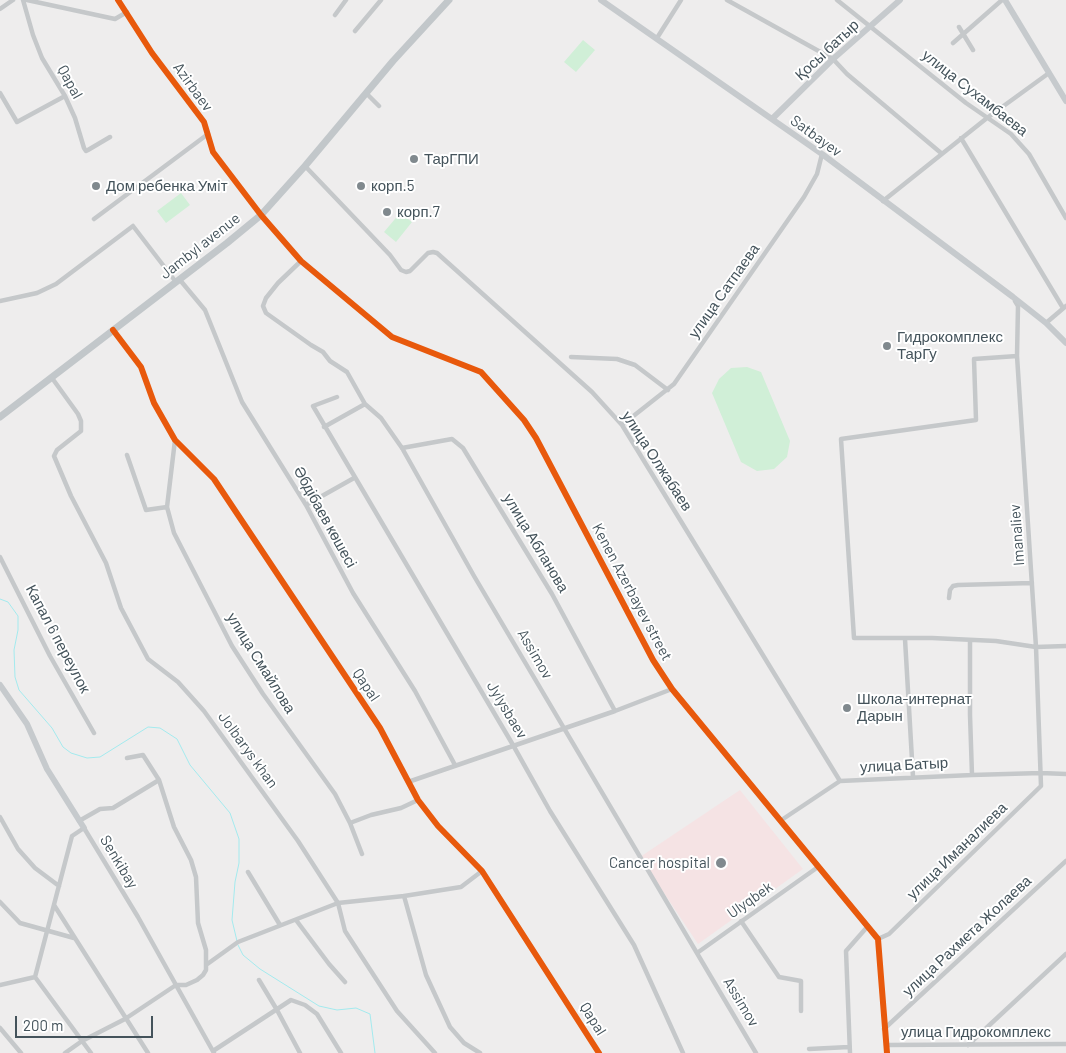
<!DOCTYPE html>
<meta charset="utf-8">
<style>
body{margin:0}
#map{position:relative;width:1066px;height:1053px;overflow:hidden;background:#eeeded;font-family:Barlow,sans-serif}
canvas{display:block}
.scale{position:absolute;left:15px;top:1016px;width:138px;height:22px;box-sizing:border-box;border:2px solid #44535b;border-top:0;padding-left:6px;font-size:15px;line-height:18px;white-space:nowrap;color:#44535b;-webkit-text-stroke:4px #fff;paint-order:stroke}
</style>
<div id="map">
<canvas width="1066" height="1053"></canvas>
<div class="scale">200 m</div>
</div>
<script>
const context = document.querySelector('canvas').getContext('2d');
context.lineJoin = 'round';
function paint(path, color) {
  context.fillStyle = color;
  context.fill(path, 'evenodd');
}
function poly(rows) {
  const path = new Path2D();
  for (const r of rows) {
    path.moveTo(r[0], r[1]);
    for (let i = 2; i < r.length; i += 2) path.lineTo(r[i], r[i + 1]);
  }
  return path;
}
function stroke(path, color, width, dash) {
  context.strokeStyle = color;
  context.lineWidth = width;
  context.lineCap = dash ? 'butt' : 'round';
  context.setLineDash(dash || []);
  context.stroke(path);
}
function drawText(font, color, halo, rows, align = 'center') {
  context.font = font + ' Barlow,sans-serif';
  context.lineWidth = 4;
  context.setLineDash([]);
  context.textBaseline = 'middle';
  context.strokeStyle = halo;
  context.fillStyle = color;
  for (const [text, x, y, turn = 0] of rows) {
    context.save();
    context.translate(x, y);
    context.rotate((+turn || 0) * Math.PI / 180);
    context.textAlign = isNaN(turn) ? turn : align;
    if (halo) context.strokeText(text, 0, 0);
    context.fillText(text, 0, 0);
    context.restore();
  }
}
paint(poly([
 [740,790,803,869,698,944,640,857]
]), '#f5e3e4');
paint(poly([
 [583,40,595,50,576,72,564,62],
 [181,193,190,205,166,223,157,211],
 [400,213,412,222,396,242,384,232],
 [747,367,761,372,790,441,787,457,774,469,757,471,741,462,712,393,719,379,731,368]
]), '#d0efd7');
stroke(poly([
 [0,599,8,602,18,616,18,630,14,650,15,677,19,690,52,728,63,747,71,753,87,758,100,757,148,727,160,728,177,739,190,765,230,813,239,839,239,863,235,882,232,920,237,941],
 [238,945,243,955,260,969,319,1006,337,1010,356,1008,370,1014,375,1053]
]), '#a3eaee', 1);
stroke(poly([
 [23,0,33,35,42,58,65,96,75,118,84,148,86,151,88,150,110,137],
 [27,0,115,19,127,12],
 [118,0,152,53,204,122,213,152,261,215,301,261,392,337,481,372,524,420,536,438,653,660,672,689,878,939,887,1053],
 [727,0,833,59,847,74,941,153],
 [837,0,966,103,1011,134,1029,154,1066,218],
 [0,9,13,0],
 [335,15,346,0],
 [959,27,973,50],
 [355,31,381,0],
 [657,38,681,0],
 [953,43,1002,0],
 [0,93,17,122,65,96],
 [366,93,379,106],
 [961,138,1063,308],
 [305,166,390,255,401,270,406,272,410,271,428,253,433,252,437,253,592,392,622,425,840,781],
 [883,201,987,118,1049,73],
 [94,219,208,134],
 [301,261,278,283,266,298,263,306,266,313,311,345,323,352,330,361,347,372,365,404,381,418,402,448,474,576,756,1053],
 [180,280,205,310,242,402,306,505,353,593,415,691,455,765],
 [0,301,37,293,56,284,133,226,176,282],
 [1046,323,1066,306],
 [113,330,141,367,154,403,175,440,214,479,380,728,418,800,438,826,482,871,599,1053],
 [1017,356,974,359,976,420,841,439,854,638,932,638,996,641,1036,647,1066,646],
 [571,357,617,359,635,365,668,390],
 [52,378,78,414,81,421,81,431,57,450,54,456,71,496,106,563,121,608,148,659,178,682,204,711,298,841,338,903,345,931,397,1011,435,1053],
 [337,397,313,406,513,745,550,811,634,945,683,1053],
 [622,425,674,384,804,197,817,174,822,154],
 [324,427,365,404],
 [175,440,167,507,174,533,232,646,263,694,335,794,350,823,362,854],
 [402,448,452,439,463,448,552,594,615,711],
 [127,455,146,510,167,507],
 [306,505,354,478],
 [0,557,50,656,94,733],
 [949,598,950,590,953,586,958,585,1032,583],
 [905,639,913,777],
 [970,640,970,715,972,775],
 [127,758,143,755,159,780,174,827,191,860,196,877,198,923,206,950,206,965],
 [408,782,615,711,672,689],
 [0,817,18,849,35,868,59,886],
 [79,821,100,809,113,808,159,780],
 [780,821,840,781,972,775,1041,773,1066,774],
 [350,823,371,815,401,808,418,800],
 [248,872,280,925],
 [404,896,426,975,450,1027,464,1043,480,1053],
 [0,902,20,923,74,938],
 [54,905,148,1053],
 [296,920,329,964,345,982],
 [741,921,779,977,801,981,801,1011],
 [878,939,889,934,1041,786,1036,647,1017,356,1018,306,1015,301],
 [697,953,818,867],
 [35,977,72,836,84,828,138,917,214,1053],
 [259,980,277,1010,300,1053],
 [0,985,35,977,91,1053],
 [0,1028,21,1053],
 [884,1029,1066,861],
 [886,1045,1066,1044],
 [968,1045,1066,954],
 [809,1049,849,1047],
 [213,1051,291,1000,305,1005,317,1014,341,1053],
 [65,1053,82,1041,125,1019,176,985,186,985,197,980,203,975,206,970,206,965,238,942,338,903,404,896,461,887,482,871],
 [850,1053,846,951,868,926]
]), '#c5c8ca', 4.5);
stroke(poly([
 [601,0,822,154,1013,297,1046,323,1066,343],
 [1005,0,1066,101],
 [772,119,833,59,900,0],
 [0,685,27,724,47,769,84,828]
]), '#c6cacd', 6);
stroke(poly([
 [0,417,227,243,261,215,305,166,393,61,449,0]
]), '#c2c7ca', 7);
stroke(poly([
 [118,0,152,53,204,122,213,152,261,215,301,261,392,337,481,372,524,420,536,438,653,660,672,689,878,939,887,1053],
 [113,330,141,367,154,403,175,440,214,479,380,728,418,800,438,826,482,871,599,1053]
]), '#e8590c', 6);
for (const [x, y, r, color] of [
 [414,159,5,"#80898e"],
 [96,186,5,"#80898e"],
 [361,186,5,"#80898e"],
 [387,212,5,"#80898e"],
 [887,346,5,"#80898e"],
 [847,708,5,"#80898e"],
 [721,863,6,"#80898e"]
]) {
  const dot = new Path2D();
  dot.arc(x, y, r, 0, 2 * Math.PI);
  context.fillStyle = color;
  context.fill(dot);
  stroke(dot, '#fff', 2);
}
drawText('15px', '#44535b', '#fff', [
 ["Қосы батыр",827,50,-43],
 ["Qapal",70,82,61],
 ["Azirbaev",193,87,54],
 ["улица Сухамбаева",975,93,38],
 ["Satbayev",816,136,36],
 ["Jambyl avenue",200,246,-38],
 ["улица Сатпаева",724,291,-55],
 ["улица Олжабаев",657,461,57],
 ["Әбдібаев көшесі",325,517,61],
 ["Imanaliev",1017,535,-94],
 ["улица Абланова",536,543,59],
 ["Kenen Azerbayev street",632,592,62],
 ["Капал 6 переулок",58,639,62],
 ["Assimov",535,654,60],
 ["улица Смайлова",261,663,58],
 ["Qapal",366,685,56],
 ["Jylysbaev",507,710,59],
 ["Jolbarys khan",248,750,54],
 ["улица Батыр",904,765,-3],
 ["улица Иманалиева",957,851,-44],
 ["Senkibay",119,862,59],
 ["Ulyqbek",750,900,-35],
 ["улица Рахмета Жолаева",967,936,-43],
 ["Assimov",741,1002,59],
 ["Qapal",593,1019,58],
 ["улица Гидрокомплекс",976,1032]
]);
drawText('15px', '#44535b', '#fff', [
 ["ТарГПИ",424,159],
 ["Дом ребенка Умiт",106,186],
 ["корп.5",371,186],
 ["корп.7",397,212],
 ["Гидрокомплекс",897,337],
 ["ТарГу",897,354],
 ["Школа-интернат",857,699],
 ["Дарын",857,716],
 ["Cancer hospital",710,863,"right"]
], 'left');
</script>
